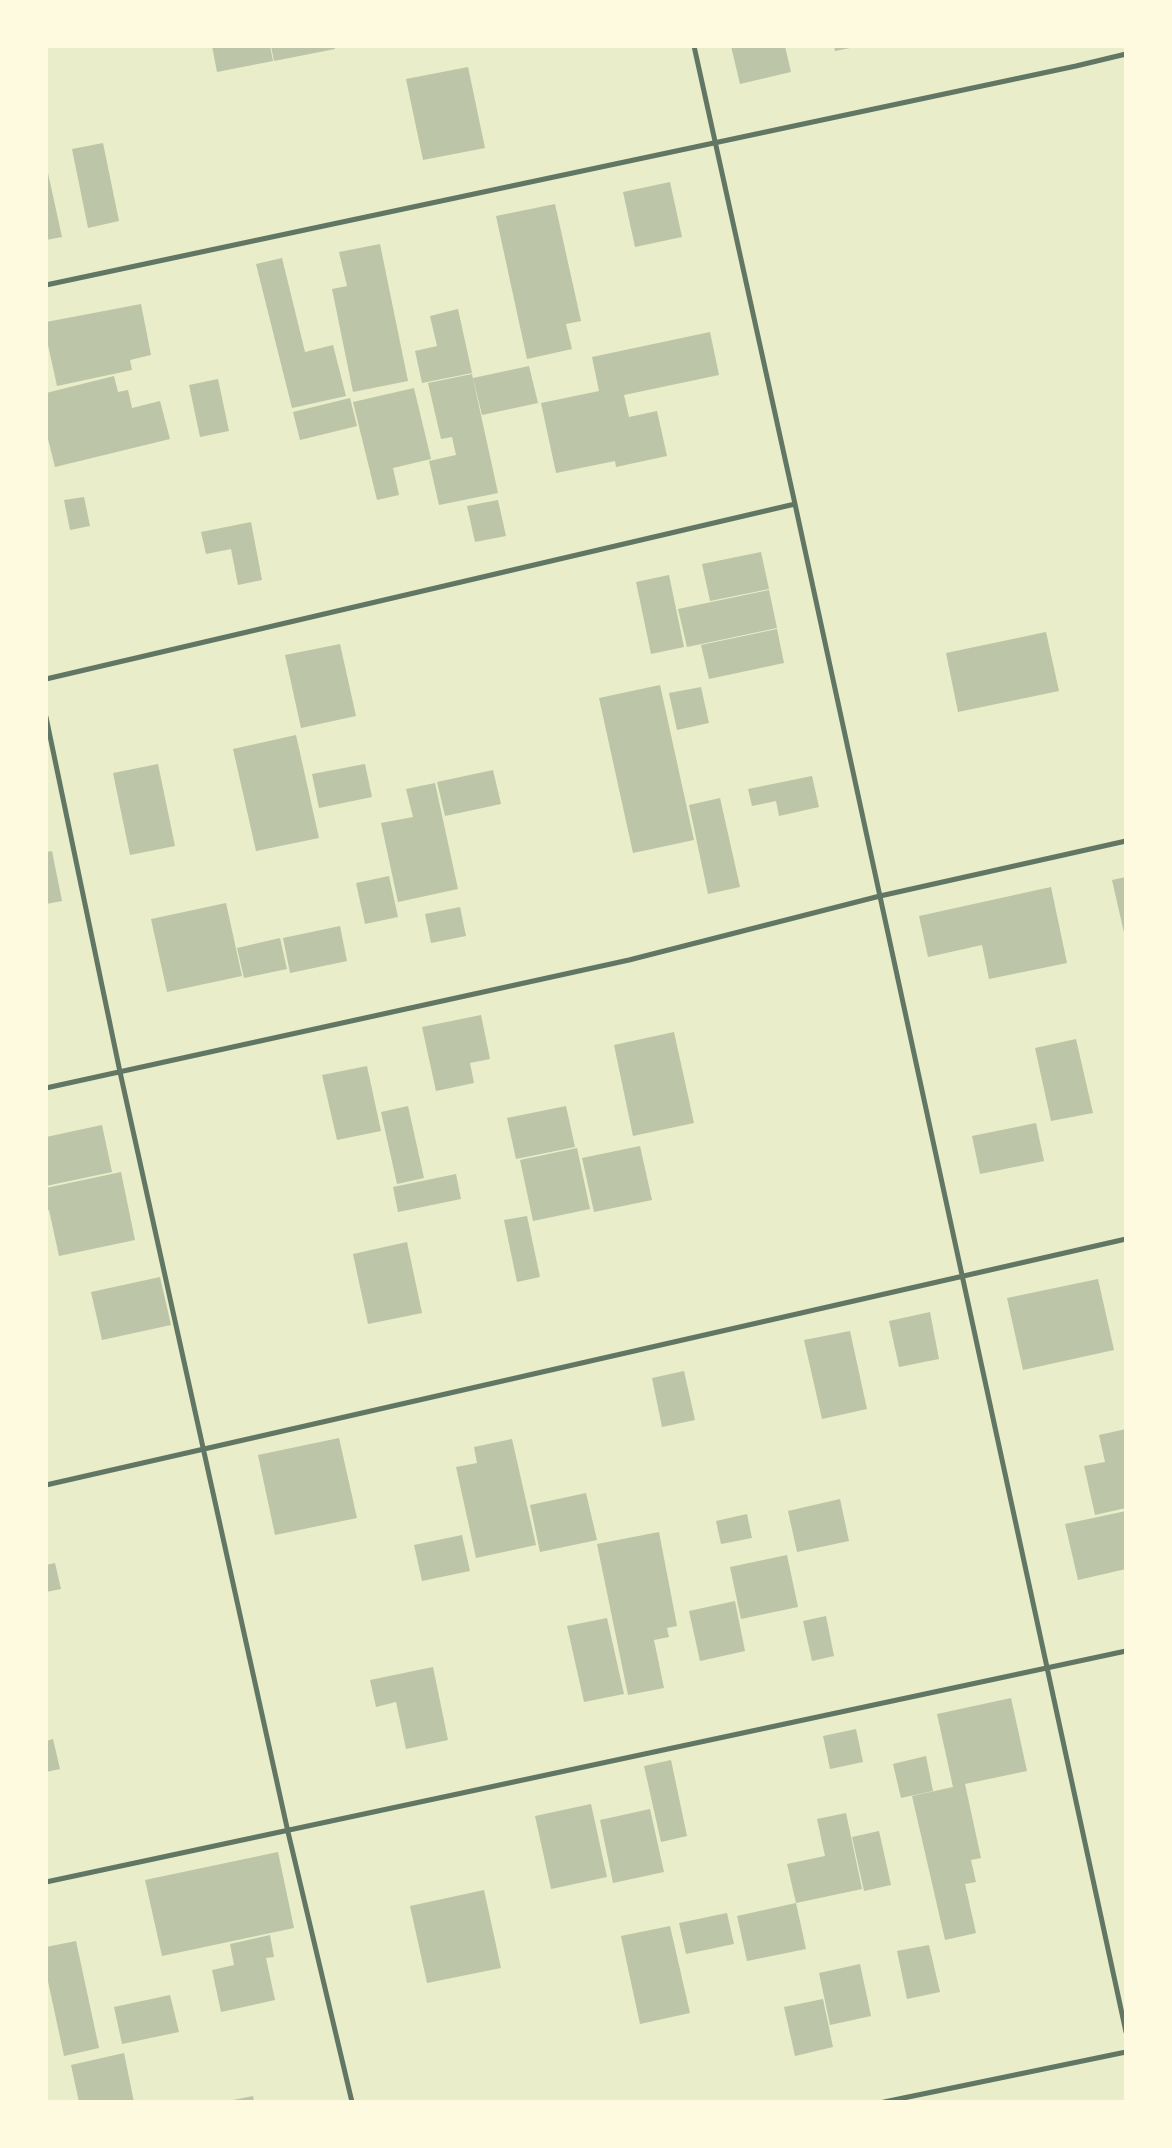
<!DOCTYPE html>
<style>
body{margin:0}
#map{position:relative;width:1172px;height:2148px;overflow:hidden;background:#e9edc9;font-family:Roboto,sans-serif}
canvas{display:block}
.frame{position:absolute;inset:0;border:48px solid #fefae0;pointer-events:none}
</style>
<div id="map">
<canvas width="1172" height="2148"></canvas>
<div class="frame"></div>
</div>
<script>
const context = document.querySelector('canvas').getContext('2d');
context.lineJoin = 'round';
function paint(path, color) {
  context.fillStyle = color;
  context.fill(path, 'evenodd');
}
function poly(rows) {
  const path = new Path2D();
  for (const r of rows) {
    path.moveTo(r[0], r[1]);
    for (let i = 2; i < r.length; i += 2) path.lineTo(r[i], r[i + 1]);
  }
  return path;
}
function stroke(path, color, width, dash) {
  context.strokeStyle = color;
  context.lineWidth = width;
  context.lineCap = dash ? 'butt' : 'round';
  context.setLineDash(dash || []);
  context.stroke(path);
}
paint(poly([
 [212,46,270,46,273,61,217,72],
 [271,46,334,46,335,49,274,61],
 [731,46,785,46,791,72,740,84],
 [834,46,855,46,855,47,835,51],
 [468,67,485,148,423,160,406,79],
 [103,143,119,221,88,228,72,149],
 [46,164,62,237,46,240],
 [670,182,682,237,635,247,623,192],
 [555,204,581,321,566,324,572,349,527,359,496,216],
 [380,244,408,381,353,392,332,289,347,286,339,252],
 [282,258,305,352,333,345,346,396,292,408,256,264],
 [141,304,151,355,130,360,132,370,57,386,48,345,46,345,46,322],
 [458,309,472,373,422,383,415,351,437,346,430,316],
 [710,332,719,375,624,395,629,417,657,411,667,456,616,467,615,461,556,473,541,403,599,391,592,357],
 [529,366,538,403,482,415,473,378],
 [472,374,498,493,439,505,429,461,456,455,452,437,441,439,428,383],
 [114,376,118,392,128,390,132,408,160,401,170,439,55,467,46,431,46,393],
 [218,379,229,431,200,437,189,385],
 [414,388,431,459,393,468,399,495,377,500,353,402],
 [350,398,357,426,300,440,293,412],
 [84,497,90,526,70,530,64,500],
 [498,500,506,536,475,542,467,506],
 [251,522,262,580,238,585,231,549,206,554,201,532],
 [761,552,769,589,710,601,702,564],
 [669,575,684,647,651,654,636,582],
 [769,590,777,628,687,647,678,609],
 [777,629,784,663,709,679,701,645],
 [1046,632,1059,691,958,712,946,653],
 [340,644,356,716,301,728,285,655],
 [660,685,694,840,633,853,599,698],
 [701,687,709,723,677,730,669,693],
 [296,735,319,838,256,851,233,749],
 [158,764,175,846,130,855,113,773],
 [365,764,372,797,319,808,312,774],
 [493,770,501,804,445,816,437,782],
 [812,776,819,807,779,816,776,801,752,806,748,789],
 [435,783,458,889,398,902,381,823,413,817,406,789],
 [720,798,740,887,708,894,689,805],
 [52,851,62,901,46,904,46,852],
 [389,876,398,917,365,924,356,883],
 [1126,877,1126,937,1125,937,1112,880],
 [1051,887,1067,963,989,979,982,945,928,957,919,916],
 [226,903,242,976,167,992,151,919],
 [460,907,466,936,431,943,425,914],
 [340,926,347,961,290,973,283,938],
 [280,938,287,969,244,978,237,948],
 [481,1015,490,1059,470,1063,474,1083,436,1091,422,1027],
 [674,1032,694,1123,633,1136,614,1045],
 [1076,1039,1093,1113,1051,1121,1035,1048],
 [367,1066,381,1131,337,1140,322,1075],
 [408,1106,424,1178,397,1184,381,1112],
 [566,1106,575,1147,516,1159,507,1118],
 [1036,1123,1044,1161,980,1174,972,1136],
 [102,1125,112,1172,46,1186,46,1137],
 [640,1146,652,1200,594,1212,582,1158],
 [577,1148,590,1209,533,1221,520,1160],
 [121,1172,135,1240,59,1256,49,1210,46,1211,46,1188],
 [456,1174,461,1199,398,1212,393,1187],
 [527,1216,540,1277,517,1282,504,1220],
 [407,1242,422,1313,368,1324,353,1254],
 [160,1277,171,1325,102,1340,91,1292],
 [1098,1279,1114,1350,1023,1370,1007,1298],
 [930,1312,939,1359,899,1367,889,1321],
 [850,1331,867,1409,822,1419,804,1340],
 [684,1371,695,1420,662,1427,652,1378],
 [1126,1429,1126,1508,1095,1515,1084,1466,1105,1462,1099,1435],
 [339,1438,357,1518,275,1535,258,1455],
 [512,1439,536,1545,476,1558,456,1467,477,1463,474,1447],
 [586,1493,597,1540,540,1552,530,1505],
 [840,1499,849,1541,797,1552,788,1511],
 [1126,1511,1126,1569,1078,1580,1065,1524],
 [747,1514,752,1538,721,1544,716,1521],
 [659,1532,677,1626,667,1628,669,1637,654,1640,664,1688,628,1695,597,1544],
 [462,1535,470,1571,422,1581,414,1545],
 [787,1555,798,1607,741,1619,730,1567],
 [55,1563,61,1589,46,1592,46,1565],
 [735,1601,745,1651,700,1661,689,1611],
 [826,1616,834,1656,812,1661,803,1621],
 [607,1618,624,1694,584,1702,567,1626],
 [433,1667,448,1740,406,1749,396,1702,376,1707,370,1680],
 [1011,1698,1027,1771,965,1784,981,1858,971,1860,976,1882,965,1884,976,1933,945,1940,912,1796,953,1787,937,1714],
 [856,1729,863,1762,830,1769,823,1736],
 [53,1739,60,1769,46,1772,46,1741],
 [926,1756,933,1791,901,1798,893,1764],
 [671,1760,687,1836,661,1842,644,1766],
 [591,1804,607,1877,551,1889,535,1816],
 [650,1809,664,1872,613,1883,600,1820],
 [846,1813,862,1889,796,1903,806,1949,747,1961,737,1916,796,1903,787,1864,825,1856,817,1819],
 [879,1831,891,1885,864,1891,852,1837],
 [278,1852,294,1928,162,1956,145,1880],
 [484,1890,501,1968,427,1983,410,1906],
 [727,1913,734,1944,686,1954,679,1923],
 [670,1926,690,2013,640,2024,621,1936],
 [270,1935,274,1957,266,1958,275,2000,221,2012,212,1970,234,1965,230,1944],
 [76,1941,99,2048,64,2056,46,1972,46,1947],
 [929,1945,940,1992,907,1999,897,1951],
 [860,1964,871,2016,830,2025,819,1973],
 [170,1995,179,2032,122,2044,114,2007],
 [823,1999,833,2047,795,2056,784,2007],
 [124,2053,134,2102,79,2102,71,2065],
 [253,2096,254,2102,228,2102,228,2101]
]), '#bcc5a7');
stroke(poly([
 [694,46,795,504,1126,2032],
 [46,285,1076,66,1126,54],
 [46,679,795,504],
 [46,717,120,1072,288,1832,352,2102],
 [46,1088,629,960,880,896,1126,841],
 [46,1485,1126,1239],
 [46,1882,1126,1651],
 [884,2102,1126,2052]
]), '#617663', 5);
</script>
